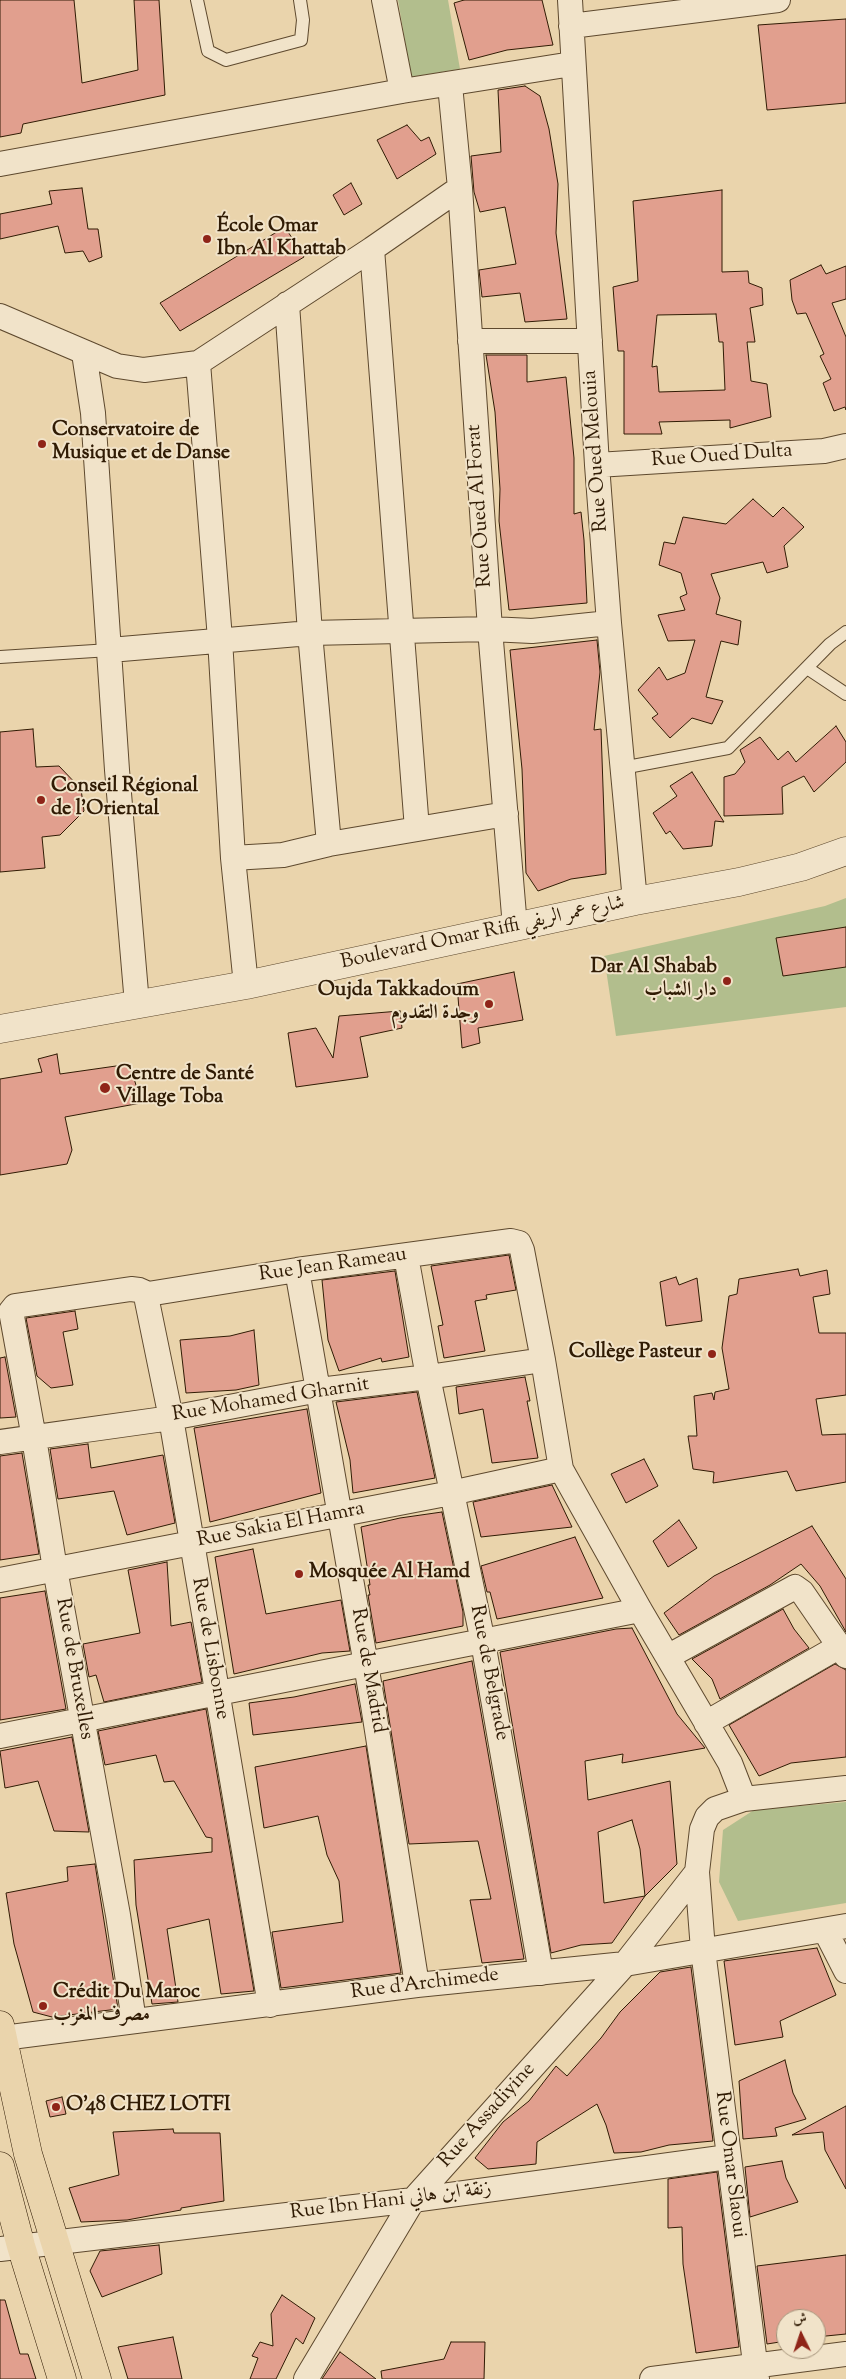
<!DOCTYPE html>
<meta charset="utf-8">
<style>
body{margin:0}
#map{position:relative;width:846px;height:2379px;overflow:hidden;background:#ead4ac;font-family:"Sorts Mill Goudy",Amiri,serif}
canvas{display:block}
.north{position:absolute;left:776px;top:2309px;width:50px;height:50px;box-sizing:border-box;background:#f1e3c9;border:1px solid #a4937a;border-radius:50%;rotate:356deg;font-size:14px;font-weight:700;line-height:20px;text-align:center;color:#301b04}
.north::after{content:'';display:block;margin:auto;width:18px;height:22px;background:#8f2418;clip-path:polygon(50% 0,100% 100%,50% 72%,0 100%)}
</style>
<div id="map">
<canvas width="846" height="2379"></canvas>
<div class="north">ش</div>
</div>
<script>
const context = document.querySelector('canvas').getContext('2d');
context.lineJoin = 'round';
function paint(path, color) {
  context.fillStyle = color;
  context.fill(path, 'evenodd');
}
function poly(rows) {
  const path = new Path2D();
  for (const r of rows) {
    path.moveTo(r[0], r[1]);
    for (let i = 2; i < r.length; i += 2) path.lineTo(r[i], r[i + 1]);
  }
  return path;
}
function stroke(path, color, width, dash) {
  context.strokeStyle = color;
  context.lineWidth = width;
  context.lineCap = dash ? 'butt' : 'round';
  context.setLineDash(dash || []);
  context.stroke(path);
}
function drawText(font, color, halo, rows, align = 'center') {
  context.font = font + ' "Sorts Mill Goudy",Amiri,serif';
  context.lineWidth = 4;
  context.setLineDash([]);
  context.textBaseline = 'middle';
  context.strokeStyle = halo;
  context.fillStyle = color;
  for (const [text, x, y, turn = 0] of rows) {
    context.save();
    context.translate(x, y);
    context.rotate((+turn || 0) * Math.PI / 180);
    context.textAlign = isNaN(turn) ? turn : align;
    if (halo) context.strokeText(text, 0, 0);
    context.fillText(text, 0, 0);
    context.restore();
  }
}
paint(poly([
 [398,0,448,0,460,69,411,77],
 [846,898,846,1007,616,1036,604,956,825,906],
 [846,1802,846,1903,738,1921,719,1882,723,1830,754,1810]
]), '#b2be8d');
const building = poly([
 [0,0,74,0,82,83,138,70,134,0,159,0,165,95,23,124,21,133,0,137,0,0],
 [464,0,542,0,553,45,507,50,469,60,454,3,464,0],
 [846,19,846,103,767,110,758,25,846,19],
 [525,86,540,96,549,129,558,184,556,233,567,319,525,322,520,293,482,297,479,270,516,264,505,207,480,212,474,192,471,156,501,152,498,90,525,86],
 [407,125,421,141,429,137,436,154,397,179,377,140,407,125],
 [351,183,362,204,344,215,333,195,351,183],
 [82,188,88,229,98,229,102,257,89,262,83,251,65,253,58,226,0,239,0,214,52,204,49,191,82,188],
 [722,190,722,272,748,271,749,283,762,288,763,305,750,308,755,342,747,342,751,381,767,384,771,417,730,428,730,420,659,422,662,434,624,434,624,351,618,351,613,287,638,281,633,201,722,190],
 [716,314,719,342,723,342,725,390,659,392,657,366,652,367,657,315,716,314],
 [285,227,304,257,180,331,160,303,285,227],
 [821,265,826,274,846,266,846,299,832,303,846,337,846,410,845,407,834,411,823,383,831,379,820,356,824,354,806,313,797,314,792,300,790,280,821,265],
 [486,355,527,355,527,382,566,377,574,458,574,514,581,512,584,540,587,603,509,610,499,521,500,489,495,412,486,355],
 [753,499,773,517,783,507,804,527,784,546,788,567,767,573,763,562,711,574,720,598,716,614,741,621,738,645,721,641,706,697,723,701,712,724,692,718,670,738,652,718,658,714,638,690,659,667,667,680,685,673,695,640,668,641,658,615,685,610,680,597,687,594,681,573,659,565,664,542,675,544,683,517,726,524,753,499],
 [597,640,600,672,594,730,601,729,606,874,571,879,538,891,526,873,522,769,510,650,597,640],
 [836,726,846,742,846,762,814,792,804,776,782,787,783,814,724,816,724,777,735,774,745,762,740,750,760,737,778,760,788,751,796,762,836,726],
 [33,729,36,767,59,766,81,789,84,811,60,835,42,837,45,868,0,872,0,732,33,729],
 [692,772,724,822,715,821,712,846,683,849,670,831,666,834,653,813,677,796,670,786,692,772],
 [846,927,846,967,783,976,776,938,846,927],
 [514,972,523,1020,478,1028,480,1043,462,1048,457,984,514,972],
 [400,1011,402,1028,360,1037,368,1077,296,1087,288,1033,316,1028,333,1058,339,1016,400,1011],
 [57,1054,60,1074,130,1064,141,1103,65,1117,72,1150,67,1164,0,1175,0,1079,42,1072,38,1059,57,1054],
 [509,1255,516,1290,486,1295,487,1299,475,1301,485,1351,444,1358,438,1326,443,1325,431,1266,509,1255],
 [798,1269,800,1276,827,1270,830,1294,813,1297,819,1333,846,1333,846,1395,816,1399,822,1435,846,1434,846,1482,796,1491,787,1471,713,1483,714,1472,693,1469,688,1436,697,1436,694,1396,712,1393,714,1400,715,1392,729,1389,722,1348,729,1296,737,1294,739,1279,798,1269],
 [395,1271,409,1357,382,1362,381,1358,339,1371,328,1340,322,1280,395,1271],
 [676,1277,679,1285,697,1278,702,1321,666,1326,660,1282,676,1277],
 [75,1311,78,1329,63,1332,73,1385,51,1388,37,1376,26,1318,75,1311],
 [254,1330,259,1385,236,1390,186,1393,180,1340,230,1336,254,1330],
 [5,1357,16,1417,0,1418,0,1358,5,1357],
 [525,1377,530,1401,527,1401,538,1458,492,1463,483,1409,459,1414,456,1387,525,1377],
 [417,1392,435,1478,353,1493,350,1460,336,1402,417,1392],
 [307,1409,321,1493,210,1522,194,1428,307,1409],
 [88,1444,91,1468,163,1455,175,1523,127,1535,114,1491,58,1499,50,1449,88,1444],
 [22,1453,39,1554,0,1560,0,1456,22,1453],
 [644,1459,658,1486,626,1503,611,1474,644,1459],
 [552,1485,572,1527,481,1537,473,1502,552,1485],
 [442,1512,463,1612,463,1626,376,1643,368,1595,370,1595,368,1585,370,1585,361,1527,400,1518,442,1512],
 [679,1520,697,1548,668,1567,653,1541,679,1520],
 [812,1526,846,1579,846,1632,820,1586,801,1564,770,1585,679,1635,664,1613,714,1576,812,1526],
 [575,1537,603,1598,497,1619,490,1592,487,1592,481,1566,575,1537],
 [253,1549,266,1614,341,1600,350,1651,322,1653,234,1674,215,1557,253,1549],
 [167,1562,171,1626,191,1622,202,1682,104,1702,96,1675,89,1677,83,1644,140,1633,128,1570,167,1562],
 [45,1591,66,1709,0,1720,0,1598,45,1591],
 [783,1609,794,1629,809,1648,720,1699,712,1679,692,1659,783,1609],
 [632,1628,677,1714,705,1748,622,1763,623,1754,585,1761,588,1800,670,1781,677,1864,645,1896,612,1943,581,1945,551,1953,500,1652,616,1629,632,1628],
 [632,1820,640,1849,645,1896,604,1903,598,1832,632,1820],
 [472,1661,524,1959,482,1963,470,1900,491,1899,478,1841,409,1844,383,1681,472,1661],
 [835,1664,846,1670,846,1757,791,1763,759,1776,729,1725,835,1664],
 [355,1684,362,1722,253,1735,249,1703,294,1697,355,1684],
 [206,1709,254,1991,221,1994,209,1919,167,1929,178,2002,152,2004,136,1905,134,1860,212,1852,212,1838,206,1837,174,1781,164,1782,156,1755,105,1765,98,1731,206,1709],
 [72,1737,89,1832,54,1831,38,1781,5,1788,0,1751,72,1737],
 [366,1746,401,1973,281,1988,272,1932,343,1922,339,1881,327,1855,318,1816,264,1828,255,1767,366,1746],
 [95,1864,118,2009,52,2017,33,2012,14,1944,6,1893,68,1881,67,1867,95,1864],
 [817,1948,836,1995,780,2021,783,2037,735,2045,724,1961,817,1948],
 [691,1967,713,2141,669,2145,641,2152,614,2153,606,2125,597,2104,537,2142,536,2164,488,2169,475,2158,503,2122,529,2101,556,2066,567,2076,601,2038,620,2012,660,1972,691,1967],
 [785,2060,793,2093,806,2119,775,2128,777,2136,743,2139,739,2081,785,2060],
 [62,2097,66,2114,50,2117,46,2101,62,2097],
 [846,2106,846,2189,825,2150,823,2132,792,2135,846,2106],
 [173,2129,174,2133,220,2133,224,2201,181,2208,181,2210,127,2220,81,2222,69,2188,119,2175,113,2132,173,2129],
 [782,2161,786,2178,798,2202,750,2217,745,2167,782,2161],
 [717,2172,739,2347,696,2353,683,2264,682,2227,668,2228,668,2179,717,2172],
 [159,2245,162,2274,102,2297,90,2271,100,2251,159,2245],
 [846,2255,846,2334,816,2337,816,2319,786,2319,786,2341,767,2344,757,2266,846,2255],
 [282,2295,315,2318,303,2344,296,2338,276,2379,250,2379,258,2358,252,2356,260,2342,273,2346,271,2314,282,2295],
 [0,2300,5,2300,20,2354,28,2354,36,2379,0,2379,0,2300],
 [173,2337,182,2379,128,2379,118,2347,173,2337],
 [451,2342,485,2342,484,2379,382,2379,381,2371,444,2359,451,2342],
 [340,2352,376,2379,322,2379,340,2352]
]);
paint(building, '#e19f8e');
stroke(building, '#301b04', 1);
const service = poly([
 [197,0,208,51,226,60,301,40,303,20,300,0],
 [0,657,110,650],
 [807,668,846,694],
 [622,768,728,748,830,644,846,632]
]);
const minor = poly([
 [384,0,402,91],
 [570,0,597,465,609,623,635,901],
 [571,26,778,0],
 [450,85,460,188,490,629,515,927],
 [0,164,402,91,572,64],
 [372,249,417,829],
 [287,304,310,633,329,844],
 [0,316,117,366,144,370,198,363,372,249,460,188],
 [470,341,590,341],
 [84,353,93,413,117,770,137,1004],
 [198,363,220,639,233,858,246,985],
 [597,465,824,451,846,446],
 [110,650,310,633,490,629,532,631,609,623],
 [233,858,283,855,329,844,506,814],
 [406,1256,428,1377,483,1642,541,1973],
 [297,1270,373,1705,417,1985],
 [148,1294,297,1270,511,1241,519,1243,522,1250,543,1360,561,1469,640,1610,730,1763,744,1799],
 [148,1294,147,1301,171,1418,270,2005],
 [0,1442,171,1418,319,1390,428,1377,543,1360],
 [0,1580,451,1493,561,1469],
 [669,1656,795,1587,802,1592,846,1656],
 [706,1723,840,1646],
 [0,1736,640,1610],
 [825,1930,846,1971],
 [134,2021,118,1915,55,1569,34,1438,11,1311,15,1306,131,1289,139,1290,148,1294],
 [3,2038,417,1985,625,1964,846,1926],
 [0,2249,413,2200,728,2157],
 [306,2379,413,2200,625,1964,697,1872],
 [652,2379,846,2354],
 [757,2379,703,1950,697,1872,702,1829,707,1817,715,1809,744,1799,846,1788]
]);
const tertiary = poly([
 [0,1029,246,985,635,901,739,882,801,867,846,851]
]);
const primary = poly([
 [0,2025,28,2154,97,2379],
 [0,2166,21,2246,62,2379]
]);
stroke(service, '#5e492e', 14);
stroke(minor, '#5e492e', 26);
stroke(tertiary, '#5e492e', 29);
stroke(primary, '#301b04', 29);
stroke(service, '#f1e3c9', 12);
stroke(minor, '#f1e3c9', 24);
stroke(tertiary, '#f1e3c9', 28);
stroke(primary, '#ead4ac', 28);
for (const [x, y, r, color] of [
 [207,239,5,"#8f2418"],
 [42,444,5,"#8f2418"],
 [41,800,5,"#8f2418"],
 [727,981,5,"#8f2418"],
 [489,1004,5,"#8f2418"],
 [105,1088,6,"#8f2418"],
 [712,1354,5,"#8f2418"],
 [299,1574,5,"#8f2418"],
 [43,2006,5,"#8f2418"],
 [56,2107,5,"#8f2418"]
]) {
  const dot = new Path2D();
  dot.arc(x, y, r, 0, 2 * Math.PI);
  context.fillStyle = color;
  context.fill(dot);
  stroke(dot, '#f1e3c9', 2);
}
drawText('bold 20px', '#301b04', '#f1e3c9', [
 ["École Omar",217,228],
 ["Ibn Al Khattab",217,251],
 ["Conservatoire de",52,432],
 ["Musique et de Danse",52,455],
 ["Conseil Régional",51,788],
 ["de l'Oriental",51,811],
 ["Dar Al Shabab",717,969,"right"],
 ["دار الشباب",717,992,"right"],
 ["Oujda Takkadoum",479,992,"right"],
 ["وجدة التقدوم",479,1015,"right"],
 ["Centre de Santé",116,1076],
 ["Village Toba",116,1099],
 ["Collège Pasteur",702,1354,"right"],
 ["Mosquée Al Hamd",309,1574],
 ["Crédit Du Maroc",53,1994],
 ["مصرف المغرب",53,2017],
 ["O'48 CHEZ LOTFI",66,2107]
], 'left');
drawText('20px', '#301b04', '#f1e3c9', [
 ["Rue Oued Melouia",597,451,-94],
 ["Rue Oued Dulta",722,457,-4],
 ["Rue Oued Al Forat",481,506,-94],
 ["Boulevard Omar Riffi شارع عمر الريفي",483,934,-12],
 ["Rue Jean Rameau",333,1266,-8],
 ["Rue Mohamed Gharnit",271,1401,-9],
 ["Rue Sakia El Hamra",281,1526,-11],
 ["Rue de Lisbonne",209,1649,80],
 ["Rue de Bruxelles",73,1669,80],
 ["Rue de Madrid",367,1671,80],
 ["Rue de Belgrade",488,1673,79],
 ["Rue d’Archimede",425,1985,-7],
 ["Rue Assadiyine",488,2116,-48],
 ["Rue Omar Slaoui",729,2165,83],
 ["Rue Ibn Hani زنقة ابن هاني",391,2202,-7]
]);
</script>
